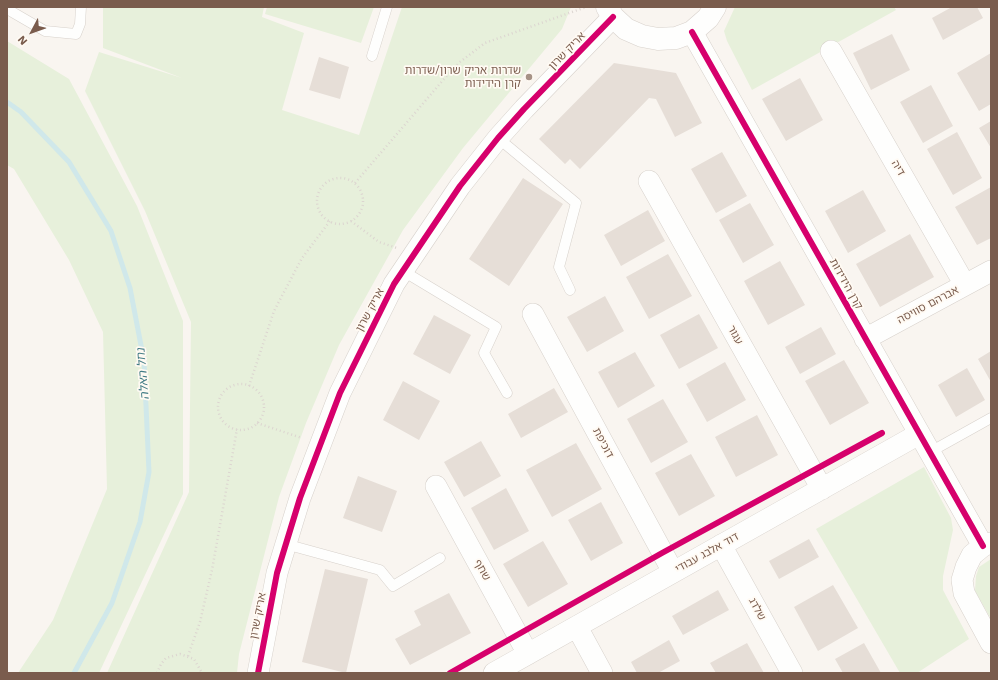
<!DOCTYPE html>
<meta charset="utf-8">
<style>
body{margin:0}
#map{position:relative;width:998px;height:680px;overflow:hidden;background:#f9f5f0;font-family:"Work Sans",sans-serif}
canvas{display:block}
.frame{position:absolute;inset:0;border:8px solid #7a5c4d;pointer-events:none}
.north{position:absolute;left:12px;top:12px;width:40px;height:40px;-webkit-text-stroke:3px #fffaf3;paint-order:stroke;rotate:229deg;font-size:11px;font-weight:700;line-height:16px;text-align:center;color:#7a5c4d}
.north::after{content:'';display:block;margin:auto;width:14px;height:18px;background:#7a5c4d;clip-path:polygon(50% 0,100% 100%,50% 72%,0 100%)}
</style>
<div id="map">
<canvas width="998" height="680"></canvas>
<div class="frame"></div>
<div class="north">N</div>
</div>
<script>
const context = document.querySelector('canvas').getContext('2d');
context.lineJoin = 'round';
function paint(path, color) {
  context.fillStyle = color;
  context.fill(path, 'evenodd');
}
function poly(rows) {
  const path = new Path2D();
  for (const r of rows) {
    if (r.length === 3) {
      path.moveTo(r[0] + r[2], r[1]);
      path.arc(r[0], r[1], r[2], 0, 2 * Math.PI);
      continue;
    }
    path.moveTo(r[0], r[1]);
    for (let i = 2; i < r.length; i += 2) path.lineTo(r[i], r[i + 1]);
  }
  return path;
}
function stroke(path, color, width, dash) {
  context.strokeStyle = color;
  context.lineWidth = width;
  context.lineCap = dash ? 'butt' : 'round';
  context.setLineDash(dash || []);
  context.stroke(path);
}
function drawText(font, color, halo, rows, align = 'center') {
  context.font = font + ' "Work Sans","Noto Sans Hebrew",sans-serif';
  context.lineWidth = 3.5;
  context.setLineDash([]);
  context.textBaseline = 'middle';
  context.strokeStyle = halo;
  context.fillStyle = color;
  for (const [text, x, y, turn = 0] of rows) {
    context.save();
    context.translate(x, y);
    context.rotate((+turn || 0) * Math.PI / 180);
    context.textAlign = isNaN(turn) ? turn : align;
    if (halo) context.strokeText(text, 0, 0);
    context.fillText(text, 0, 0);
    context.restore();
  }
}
paint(poly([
 [103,7,264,7,262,17,304,33,282,110,359,135,402,7,571,7,562,29,463,148,403,230,339,345,306,423,279,497,239,654,237,673,107,673,189,492,191,322,145,211,85,91,99,52,182,78,103,48],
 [267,7,374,7,361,43,265,14],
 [735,7,894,7,896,10,752,90,727,41,724,31],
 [7,41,69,79,137,206,183,321,183,494,99,673,18,673,53,620,107,489,103,332,69,260,14,169,7,165],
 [924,467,951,518,953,530,943,576,943,590,969,639,917,673,900,673,816,529],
 [991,559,991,619,975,591,976,576,979,567]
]), '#e7f0db');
stroke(poly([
 [7,102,21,112,69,162,111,231,130,288,144,361,149,472,140,522,112,603,74,673]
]), '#d0e8ea', 5);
paint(poly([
 [952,7,977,7,983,18,943,40,932,18],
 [892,34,910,70,871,90,853,53],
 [991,53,991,104,979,111,957,73],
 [319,57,349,67,340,99,309,90],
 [614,63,676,73,702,123,675,137,656,99,649,98,580,169,570,159,565,164,539,139],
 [800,78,823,120,786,141,762,99],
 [931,85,953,126,923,143,900,102],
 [991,121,991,148,979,128],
 [957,132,982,178,953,195,927,149],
 [722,152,747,196,716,213,691,169],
 [523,178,563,204,509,286,469,259],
 [991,187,991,238,977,245,955,207],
 [863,190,886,231,848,253,825,211],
 [750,203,774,245,743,263,719,220],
 [648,210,665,241,621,266,604,235],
 [910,234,934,277,880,307,856,264],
 [668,254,692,296,649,319,626,277],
 [780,261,805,305,768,325,744,281],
 [605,296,624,331,587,352,567,317],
 [699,314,718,348,679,369,660,335],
 [434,315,471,335,450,374,413,354],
 [821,327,836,354,800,374,785,347],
 [991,351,991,382,978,359],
 [635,352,655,386,618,408,598,372],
 [844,360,869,403,830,425,805,381],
 [725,362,746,400,707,422,686,384],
 [967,368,985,400,956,417,938,385],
 [403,381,440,401,419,440,383,420],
 [554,388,568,412,521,438,508,414],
 [663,399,688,442,651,463,627,419],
 [757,415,778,455,736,477,715,437],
 [481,441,501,476,464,497,444,462],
 [576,443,602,489,552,517,526,470],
 [691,454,715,496,679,516,655,473],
 [358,476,397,491,382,532,343,518],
 [506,488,529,531,494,550,471,508],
 [601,502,623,543,591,561,568,520],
 [809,539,819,557,779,579,769,561],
 [543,541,568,584,528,607,503,564],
 [325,569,368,579,346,673,302,662],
 [833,585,858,628,818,651,794,607],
 [718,590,729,610,683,635,672,616],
 [449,593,471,633,410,665,395,639,421,625,414,611],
 [669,640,680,661,658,673,637,673,631,662],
 [747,643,764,673,716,673,710,663],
 [864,643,881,673,843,673,835,659]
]), '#e6ded7');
const service = poly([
 [7,9,45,31,76,34,80,24,81,7],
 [372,56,387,7],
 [498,138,576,203,559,267,570,290],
 [403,271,496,327,484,353,507,393],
 [930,452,991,418],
 [285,544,380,570,393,586,440,558]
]);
const minor = poly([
 [692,32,983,546],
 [831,51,965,285],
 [649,181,822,489],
 [533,314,673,572],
 [865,339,991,271],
 [436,486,528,654],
 [991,543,983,546,972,555,966,567,962,580,964,593,991,643],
 [721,545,792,673],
 [577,627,602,673],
 [258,673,277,573,300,498,340,393,394,284,460,186,498,138,524,109,613,17],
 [494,673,919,434]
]);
const tertiary = poly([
 [607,7,613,17,626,29,642,36,658,39,676,38,692,32,708,18,715,7]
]);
stroke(service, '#d7d1cb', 11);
stroke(minor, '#d7d1cb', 22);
stroke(tertiary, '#d7d1cb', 23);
stroke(poly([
 [340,201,23],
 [355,183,444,79,460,62,485,43,586,7],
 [351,221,379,242,397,248],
 [241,407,23],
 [249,386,274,311,302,258,330,221],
 [257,423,302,438],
 [188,656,200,622,212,570,237,429],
 [157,673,161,664,166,658,180,654,194,659,202,673]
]), '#dcd5d0', 2.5, [1, 3]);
stroke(service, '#fefefd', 10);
stroke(minor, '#fefefd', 21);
stroke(tertiary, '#fefefd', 22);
stroke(poly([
 [692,32,983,546],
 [258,673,277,573,300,498,340,393,394,284,460,186,498,138,524,109,613,17],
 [450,673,662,553,882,433]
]), '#d6006c', 6);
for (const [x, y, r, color] of [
 [529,77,4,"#a69286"]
]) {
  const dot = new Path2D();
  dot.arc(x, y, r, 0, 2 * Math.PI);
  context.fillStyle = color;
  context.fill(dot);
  stroke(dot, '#fffaf3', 1.5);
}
drawText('11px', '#7a5c4d', '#fffaf3', [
 ["אריק שרון",567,51,-46],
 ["דיה",898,168,60],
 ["קרן הידידות",846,284,61],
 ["אברהם סוויסה",928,305,-28],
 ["אריק שרון",370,310,-62],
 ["עגור",735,335,61],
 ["דוכיפת",603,443,62],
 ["דוד אלבג עבודי",707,553,-29],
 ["שחף",482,570,61],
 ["שלדג",757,609,61],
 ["אריק שרון",258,616,-79]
]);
drawText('11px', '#7a5c4d', '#fffaf3', [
 ["שדרות אריק שרון/שדרות",521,71],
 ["קרן הידידות",521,84]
], 'right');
drawText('italic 12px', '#437c86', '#fffaf3', [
 ["נחל האלה",143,374,-95]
]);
</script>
